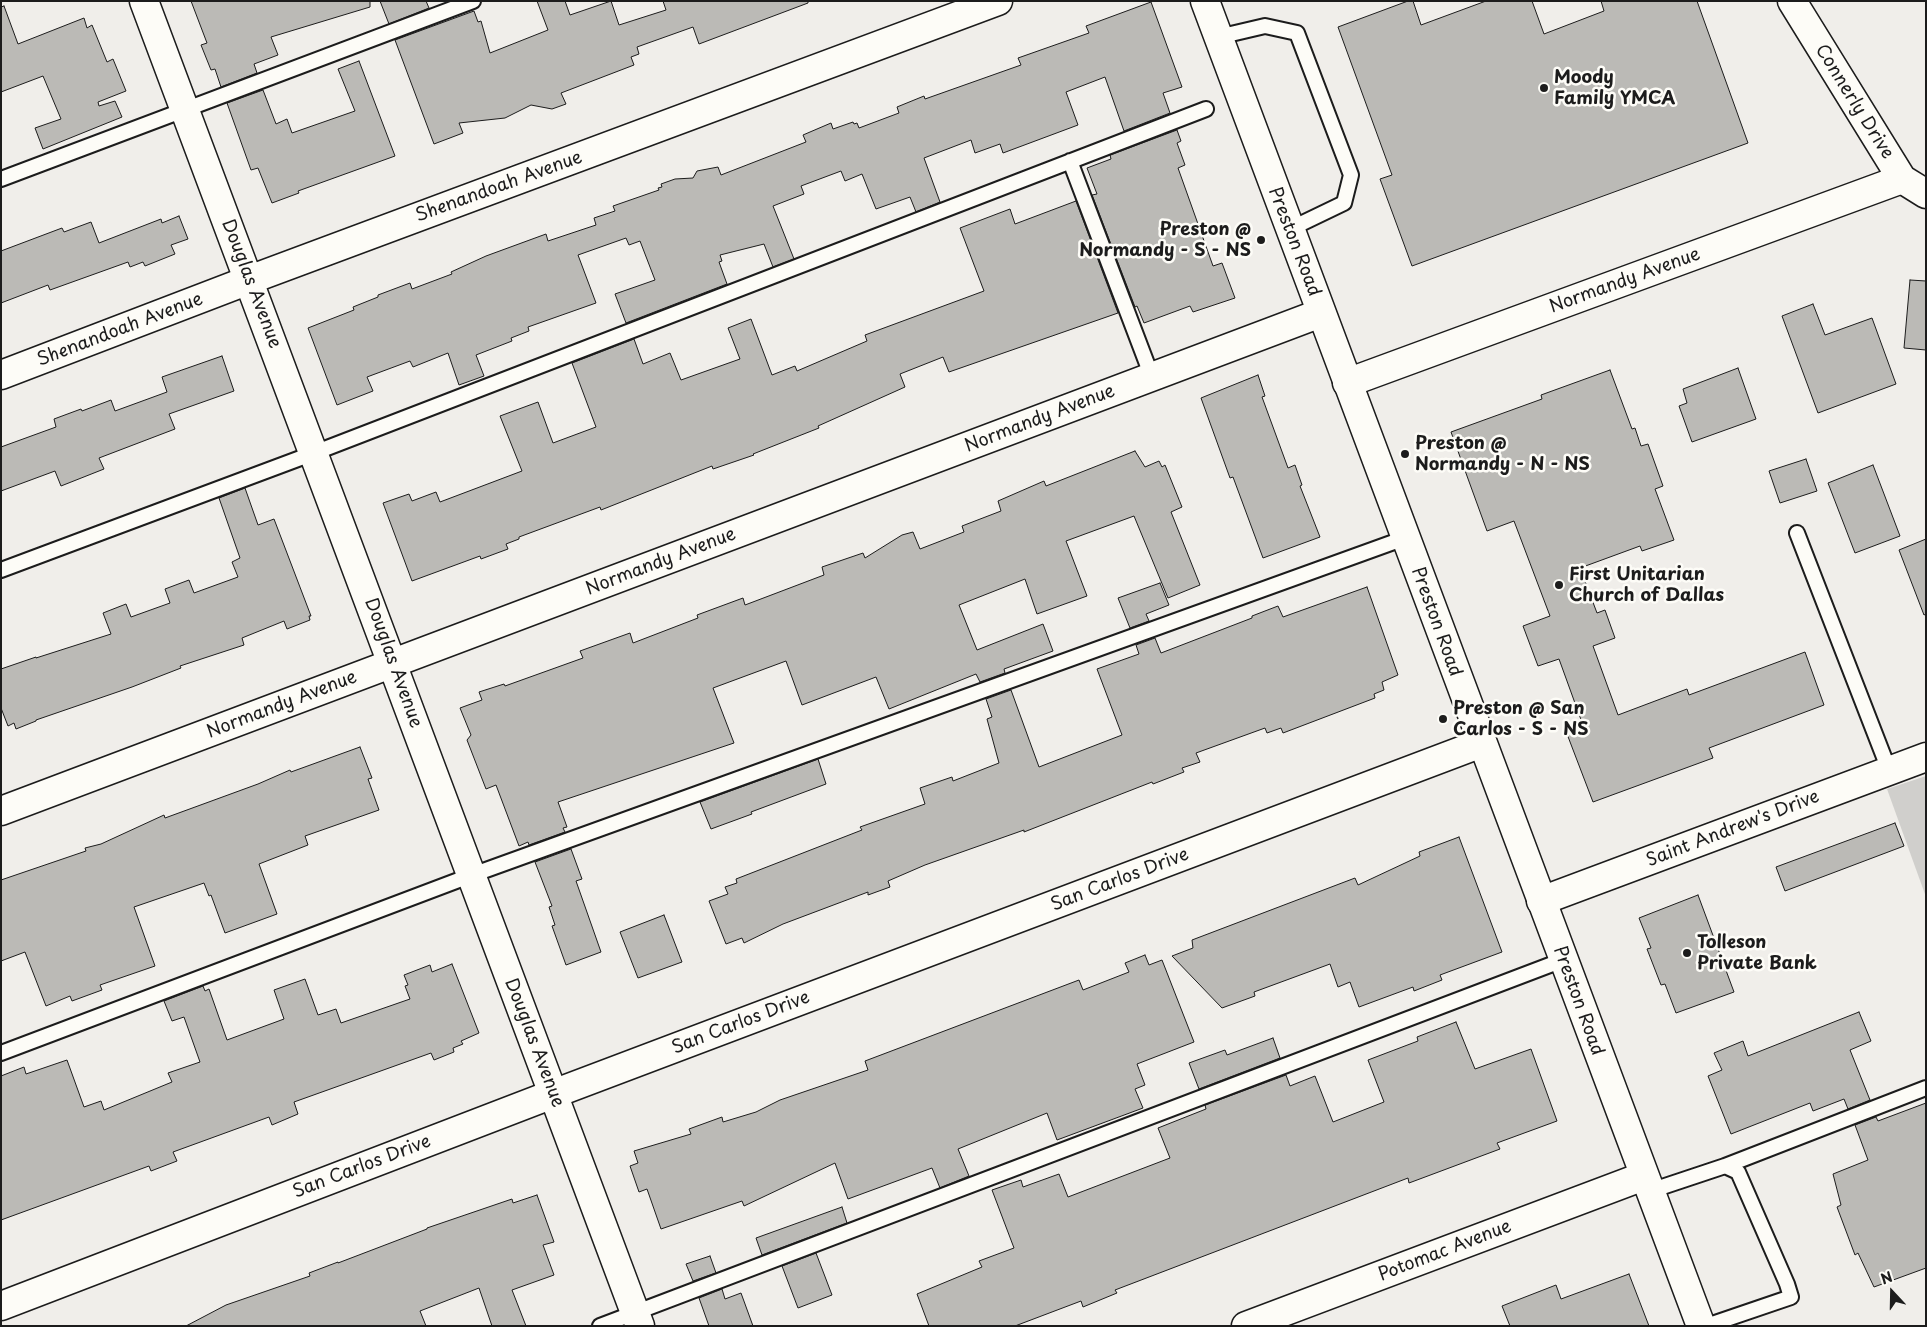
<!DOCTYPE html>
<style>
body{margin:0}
#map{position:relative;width:1927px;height:1327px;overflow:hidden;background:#f0eeea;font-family:"Playpen Sans",sans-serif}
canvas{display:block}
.frame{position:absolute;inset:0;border:2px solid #1c1c1c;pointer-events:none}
.north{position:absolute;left:1867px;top:1267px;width:50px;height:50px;-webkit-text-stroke:4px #fdfcf7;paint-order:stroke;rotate:339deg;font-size:14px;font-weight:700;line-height:20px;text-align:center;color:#1c1c1c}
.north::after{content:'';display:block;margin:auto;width:18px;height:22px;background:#1c1c1c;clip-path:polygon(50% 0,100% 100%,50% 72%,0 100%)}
</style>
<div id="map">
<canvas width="1927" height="1327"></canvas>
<div class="frame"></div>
<div class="north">N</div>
</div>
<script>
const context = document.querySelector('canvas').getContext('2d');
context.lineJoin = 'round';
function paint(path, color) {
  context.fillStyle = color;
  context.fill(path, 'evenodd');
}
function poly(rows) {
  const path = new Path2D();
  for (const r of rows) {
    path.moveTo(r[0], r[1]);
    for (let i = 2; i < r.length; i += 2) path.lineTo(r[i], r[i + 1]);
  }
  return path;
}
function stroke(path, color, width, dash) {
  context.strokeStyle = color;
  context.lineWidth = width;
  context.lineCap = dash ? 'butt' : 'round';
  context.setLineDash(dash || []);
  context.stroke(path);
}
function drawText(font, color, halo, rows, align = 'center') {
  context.font = font + ' "Playpen Sans",sans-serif';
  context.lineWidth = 5;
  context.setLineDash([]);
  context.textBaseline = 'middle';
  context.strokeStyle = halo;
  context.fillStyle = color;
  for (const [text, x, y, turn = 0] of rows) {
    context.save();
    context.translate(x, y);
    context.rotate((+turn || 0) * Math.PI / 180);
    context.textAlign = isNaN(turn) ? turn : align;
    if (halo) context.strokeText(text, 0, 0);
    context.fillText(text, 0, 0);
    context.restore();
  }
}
paint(poly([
 [1926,776,1926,897,1887,789]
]), '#d0cfcc');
const building = poly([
 [191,1,370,1,370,7,271,37,278,55,254,64,257,73,221,87,215,69,211,70,201,45,207,43,191,1],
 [380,1,426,1,429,8,389,24,380,1],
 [537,1,565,1,570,15,611,1,619,25,666,10,663,1,808,1,808,3,699,44,693,27,637,47,639,54,631,57,634,65,561,93,566,104,552,109,531,105,505,118,459,123,463,133,434,144,395,40,474,11,478,22,481,21,490,53,548,30,537,1],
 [1408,1,1413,1,1421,25,1486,1,1532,1,1544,34,1604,11,1601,1,1697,1,1748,143,1412,266,1380,179,1392,175,1338,27,1408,1],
 [1151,2,1182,87,1163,93,1170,113,1124,131,1105,77,1066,92,1078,125,1003,153,1000,144,975,153,971,140,924,158,940,202,916,212,910,197,876,209,862,174,845,181,841,171,801,186,804,194,773,206,794,259,773,267,764,244,720,255,722,261,719,262,727,284,626,323,615,294,655,280,640,241,629,245,626,238,578,255,596,303,528,327,529,331,511,338,512,341,476,355,484,376,459,385,448,353,413,367,410,361,367,377,373,391,337,405,308,328,354,310,353,307,378,297,378,295,410,283,412,289,452,274,451,272,486,256,546,234,548,241,596,225,594,218,615,211,613,206,659,190,658,188,662,187,661,184,675,179,693,178,697,171,718,167,721,175,806,142,803,135,831,123,833,129,853,122,854,124,857,123,859,128,899,113,897,107,924,96,925,99,1021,65,1018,58,1089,33,1086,26,1151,2],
 [4,6,18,44,84,18,87,28,92,25,107,62,113,59,126,91,98,102,99,106,115,101,122,117,43,149,35,128,61,119,43,76,1,92,1,7,4,6],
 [359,61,395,156,298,191,299,193,272,203,258,168,251,170,227,103,263,90,276,124,287,119,292,133,355,111,338,69,359,61],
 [1177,130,1181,141,1177,143,1185,165,1178,168,1213,266,1222,263,1235,298,1193,312,1190,306,1144,323,1137,306,1135,307,1092,195,1097,194,1087,168,1111,159,1110,155,1177,130],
 [1076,201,1118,313,949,372,943,357,900,374,905,387,818,426,819,428,753,454,754,455,713,469,712,466,601,510,600,507,519,537,519,539,506,544,508,549,481,559,480,556,412,581,383,503,409,494,412,501,436,492,440,502,522,471,500,416,538,402,553,443,596,427,572,363,634,339,643,364,670,353,681,380,740,359,728,328,751,319,772,375,795,366,797,371,867,341,865,335,984,291,960,228,1010,209,1015,224,1076,201],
 [179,216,188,239,171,245,175,254,145,266,143,262,130,267,128,262,50,290,48,285,1,303,1,251,62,228,64,232,91,222,99,243,161,219,162,223,179,216],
 [1910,280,1926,281,1926,350,1904,348,1910,280],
 [1813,304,1825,335,1872,318,1896,384,1818,413,1782,316,1813,304],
 [222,356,234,391,169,414,175,429,99,458,104,469,61,486,55,471,1,491,1,447,56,427,54,419,81,409,82,411,111,400,115,411,167,392,162,377,222,356],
 [1738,368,1756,419,1692,442,1679,406,1687,403,1683,389,1738,368],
 [1610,370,1632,429,1635,428,1641,446,1648,444,1663,486,1655,489,1674,540,1642,551,1640,546,1580,568,1597,613,1605,610,1615,638,1593,646,1618,715,1687,689,1689,695,1805,652,1824,705,1709,748,1713,758,1593,802,1567,734,1584,728,1559,659,1538,666,1523,626,1550,616,1514,521,1487,531,1451,432,1542,399,1541,395,1610,370],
 [1258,375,1265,396,1262,397,1288,468,1295,465,1302,485,1300,486,1320,537,1263,558,1233,477,1230,478,1201,398,1258,375],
 [1135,451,1145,467,1159,461,1162,467,1165,465,1182,507,1171,512,1200,585,1168,598,1134,516,1066,541,1087,596,1037,614,1025,579,959,605,977,650,1043,624,1053,651,1004,669,1005,673,980,682,976,674,889,709,876,677,802,705,786,661,713,688,734,743,558,802,567,827,563,828,565,832,529,845,528,842,519,846,496,785,486,789,467,740,471,735,460,708,482,700,479,692,504,684,505,686,583,658,580,651,630,633,633,643,698,618,697,615,743,598,745,605,824,575,822,567,863,553,865,558,902,535,913,532,920,549,964,532,962,526,1001,511,998,501,1044,481,1046,486,1135,451],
 [1806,459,1817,491,1780,503,1769,471,1806,459],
 [1873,465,1900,536,1855,553,1828,483,1873,465],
 [245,488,258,525,274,519,311,616,309,616,310,620,287,629,284,621,242,638,244,645,180,666,181,668,132,687,36,720,36,721,16,729,14,723,8,726,1,708,1,669,36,657,36,658,111,634,103,613,126,604,131,617,170,603,165,589,189,580,194,593,238,577,232,562,240,558,219,498,245,488],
 [1926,539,1926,614,1924,615,1899,550,1926,539],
 [1160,583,1169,605,1146,614,1149,621,1130,628,1118,598,1160,583],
 [1367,587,1398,675,1382,682,1384,690,1374,694,1375,698,1283,733,1281,728,1267,733,1265,728,1196,753,1200,762,1182,768,1184,772,1153,784,1152,782,1024,832,1024,830,925,865,888,881,890,887,868,895,868,892,783,924,744,943,742,938,726,944,709,901,728,894,725,887,737,883,736,879,862,830,860,827,925,804,920,788,952,777,953,781,999,763,987,719,992,717,986,699,1011,690,1039,767,1122,735,1097,669,1139,654,1136,645,1155,638,1161,653,1252,618,1252,616,1278,606,1283,617,1367,587],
 [360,747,372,778,368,779,379,810,305,836,308,845,259,864,277,914,225,933,211,895,209,896,204,883,134,907,155,966,100,985,102,990,72,1001,70,996,46,1006,25,952,1,961,1,880,86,851,85,848,101,844,164,815,165,818,258,784,290,770,291,772,360,747],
 [818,759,826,784,751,812,752,814,711,829,700,802,818,759],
 [1895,823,1904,846,1785,891,1776,867,1895,823],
 [1459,837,1502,952,1440,975,1442,980,1414,991,1413,987,1359,1007,1350,982,1338,987,1330,964,1254,992,1255,996,1222,1008,1172,956,1193,948,1192,940,1355,878,1358,885,1420,856,1419,852,1459,837],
 [571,849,582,879,576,881,601,952,566,965,552,926,555,925,549,907,552,906,535,862,571,849],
 [1698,895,1734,992,1676,1013,1665,984,1661,985,1647,949,1651,948,1639,918,1698,895],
 [664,915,682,962,638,978,620,932,664,915],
 [1145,955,1149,965,1162,960,1194,1042,1137,1064,1145,1085,1135,1089,1143,1108,1057,1140,1047,1113,958,1149,969,1176,940,1188,932,1168,848,1199,835,1163,744,1206,742,1201,661,1229,647,1189,639,1192,630,1166,638,1163,634,1151,691,1134,689,1129,722,1117,723,1122,756,1112,780,1100,868,1070,865,1061,1079,980,1083,990,1129,972,1125,963,1145,955],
 [452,964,479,1033,461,1041,463,1044,453,1048,454,1052,434,1060,431,1053,294,1102,298,1114,272,1125,269,1117,173,1152,177,1161,151,1171,149,1166,1,1220,1,1076,24,1067,26,1074,67,1060,84,1107,101,1101,104,1110,172,1082,168,1073,200,1062,184,1017,172,1021,164,1001,203,986,205,991,209,989,227,1040,284,1019,274,990,305,979,318,1015,336,1009,341,1023,410,999,405,986,408,985,404,975,430,965,432,972,452,964],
 [1859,1012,1871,1041,1850,1050,1870,1100,1848,1109,1844,1099,1813,1111,1810,1103,1731,1134,1708,1076,1722,1070,1714,1053,1743,1041,1748,1056,1859,1012],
 [1456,1022,1475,1069,1531,1049,1557,1121,1497,1143,1500,1149,1409,1183,1408,1178,1115,1290,1117,1293,1083,1307,1081,1301,1015,1326,929,1326,917,1294,982,1267,979,1261,1014,1248,992,1190,1021,1180,1023,1187,1059,1174,1068,1197,1170,1158,1158,1128,1206,1109,1205,1105,1286,1075,1290,1086,1315,1076,1333,1122,1384,1102,1368,1060,1418,1041,1417,1037,1456,1022],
 [1273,1038,1280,1058,1199,1089,1189,1063,1225,1050,1227,1055,1273,1038],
 [1926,1103,1926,1268,1874,1287,1858,1253,1855,1255,1837,1207,1841,1205,1833,1174,1868,1160,1855,1125,1876,1117,1878,1121,1926,1103],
 [537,1195,554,1242,543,1245,554,1275,512,1290,526,1326,492,1326,479,1288,420,1311,426,1326,186,1326,226,1305,310,1276,309,1273,338,1262,338,1263,427,1229,427,1228,512,1199,513,1203,537,1195],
 [842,1207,847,1223,762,1255,756,1238,842,1207],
 [816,1253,832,1295,798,1308,782,1266,816,1253],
 [710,1256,716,1273,693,1281,686,1264,710,1256],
 [1629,1274,1649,1326,1510,1326,1502,1306,1556,1285,1561,1299,1629,1274],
 [722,1289,725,1299,741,1293,753,1326,709,1326,699,1298,722,1289]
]);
paint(building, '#bbbab6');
stroke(building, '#1c1c1c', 1);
const lane = poly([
 [1218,37,1265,26,1297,33,1351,175,1344,203,1290,229],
 [1070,161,1152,377],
 [1,179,473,1],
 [1797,533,1889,770],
 [1,570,314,453,1206,109],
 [1,1053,472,875,1405,538],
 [1725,1166,1926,1088],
 [1650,1191,1725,1166,1738,1172,1787,1284,1791,1297,1706,1326],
 [600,1326,1563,960]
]);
const street = poly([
 [1792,1,1902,179,1926,194],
 [1,375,249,280,998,1],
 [1347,383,1902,179],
 [1,811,1321,313],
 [1541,901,1926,757],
 [1,1306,553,1094,1482,743],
 [1246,1326,1644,1176]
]);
const secondary = poly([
 [144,1,640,1326],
 [1205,1,1701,1326]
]);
stroke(lane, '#1c1c1c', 18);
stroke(street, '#1c1c1c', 31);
stroke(secondary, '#1c1c1c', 31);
stroke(lane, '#fdfcf7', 14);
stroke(street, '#fdfcf7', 28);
stroke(secondary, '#fdfcf7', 28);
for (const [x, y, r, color] of [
 [1544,88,5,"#1c1c1c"],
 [1261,240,5,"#1c1c1c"],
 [1405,454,5,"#1c1c1c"],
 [1559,585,5,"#1c1c1c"],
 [1443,719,5,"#1c1c1c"],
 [1687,953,5,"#1c1c1c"]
]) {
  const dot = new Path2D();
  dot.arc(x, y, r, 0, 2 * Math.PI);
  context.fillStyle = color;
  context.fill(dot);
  stroke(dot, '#fdfcf7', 2);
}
drawText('bold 18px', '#1c1c1c', '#fdfcf7', [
 ["Moody",1554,78],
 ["Family YMCA",1554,99],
 ["Preston @",1251,230,"right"],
 ["Normandy - S - NS",1251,251,"right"],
 ["Preston @",1415,444],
 ["Normandy - N - NS",1415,465],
 ["First Unitarian",1569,575],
 ["Church of Dallas",1569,596],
 ["Preston @ San",1453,709],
 ["Carlos - S - NS",1453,730],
 ["Tolleson",1697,943],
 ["Private Bank",1697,964]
], 'left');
drawText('18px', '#1c1c1c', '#fdfcf7', [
 ["Connerly Drive",1854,102,58],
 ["Shenandoah Avenue",499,187,-20],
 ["Preston Road",1294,242,69],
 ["Normandy Avenue",1625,281,-20],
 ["Douglas Avenue",251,284,69],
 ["Shenandoah Avenue",120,330,-21],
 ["Normandy Avenue",1040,419,-21],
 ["Normandy Avenue",661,562,-21],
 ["Preston Road",1436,622,70],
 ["Douglas Avenue",393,663,70],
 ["Normandy Avenue",282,705,-21],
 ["Saint Andrew's Drive",1733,829,-21],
 ["San Carlos Drive",1120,880,-21],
 ["Preston Road",1578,1001,70],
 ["San Carlos Drive",741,1023,-21],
 ["Douglas Avenue",534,1043,69],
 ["San Carlos Drive",362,1167,-21],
 ["Potomac Avenue",1445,1251,-21]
]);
</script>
